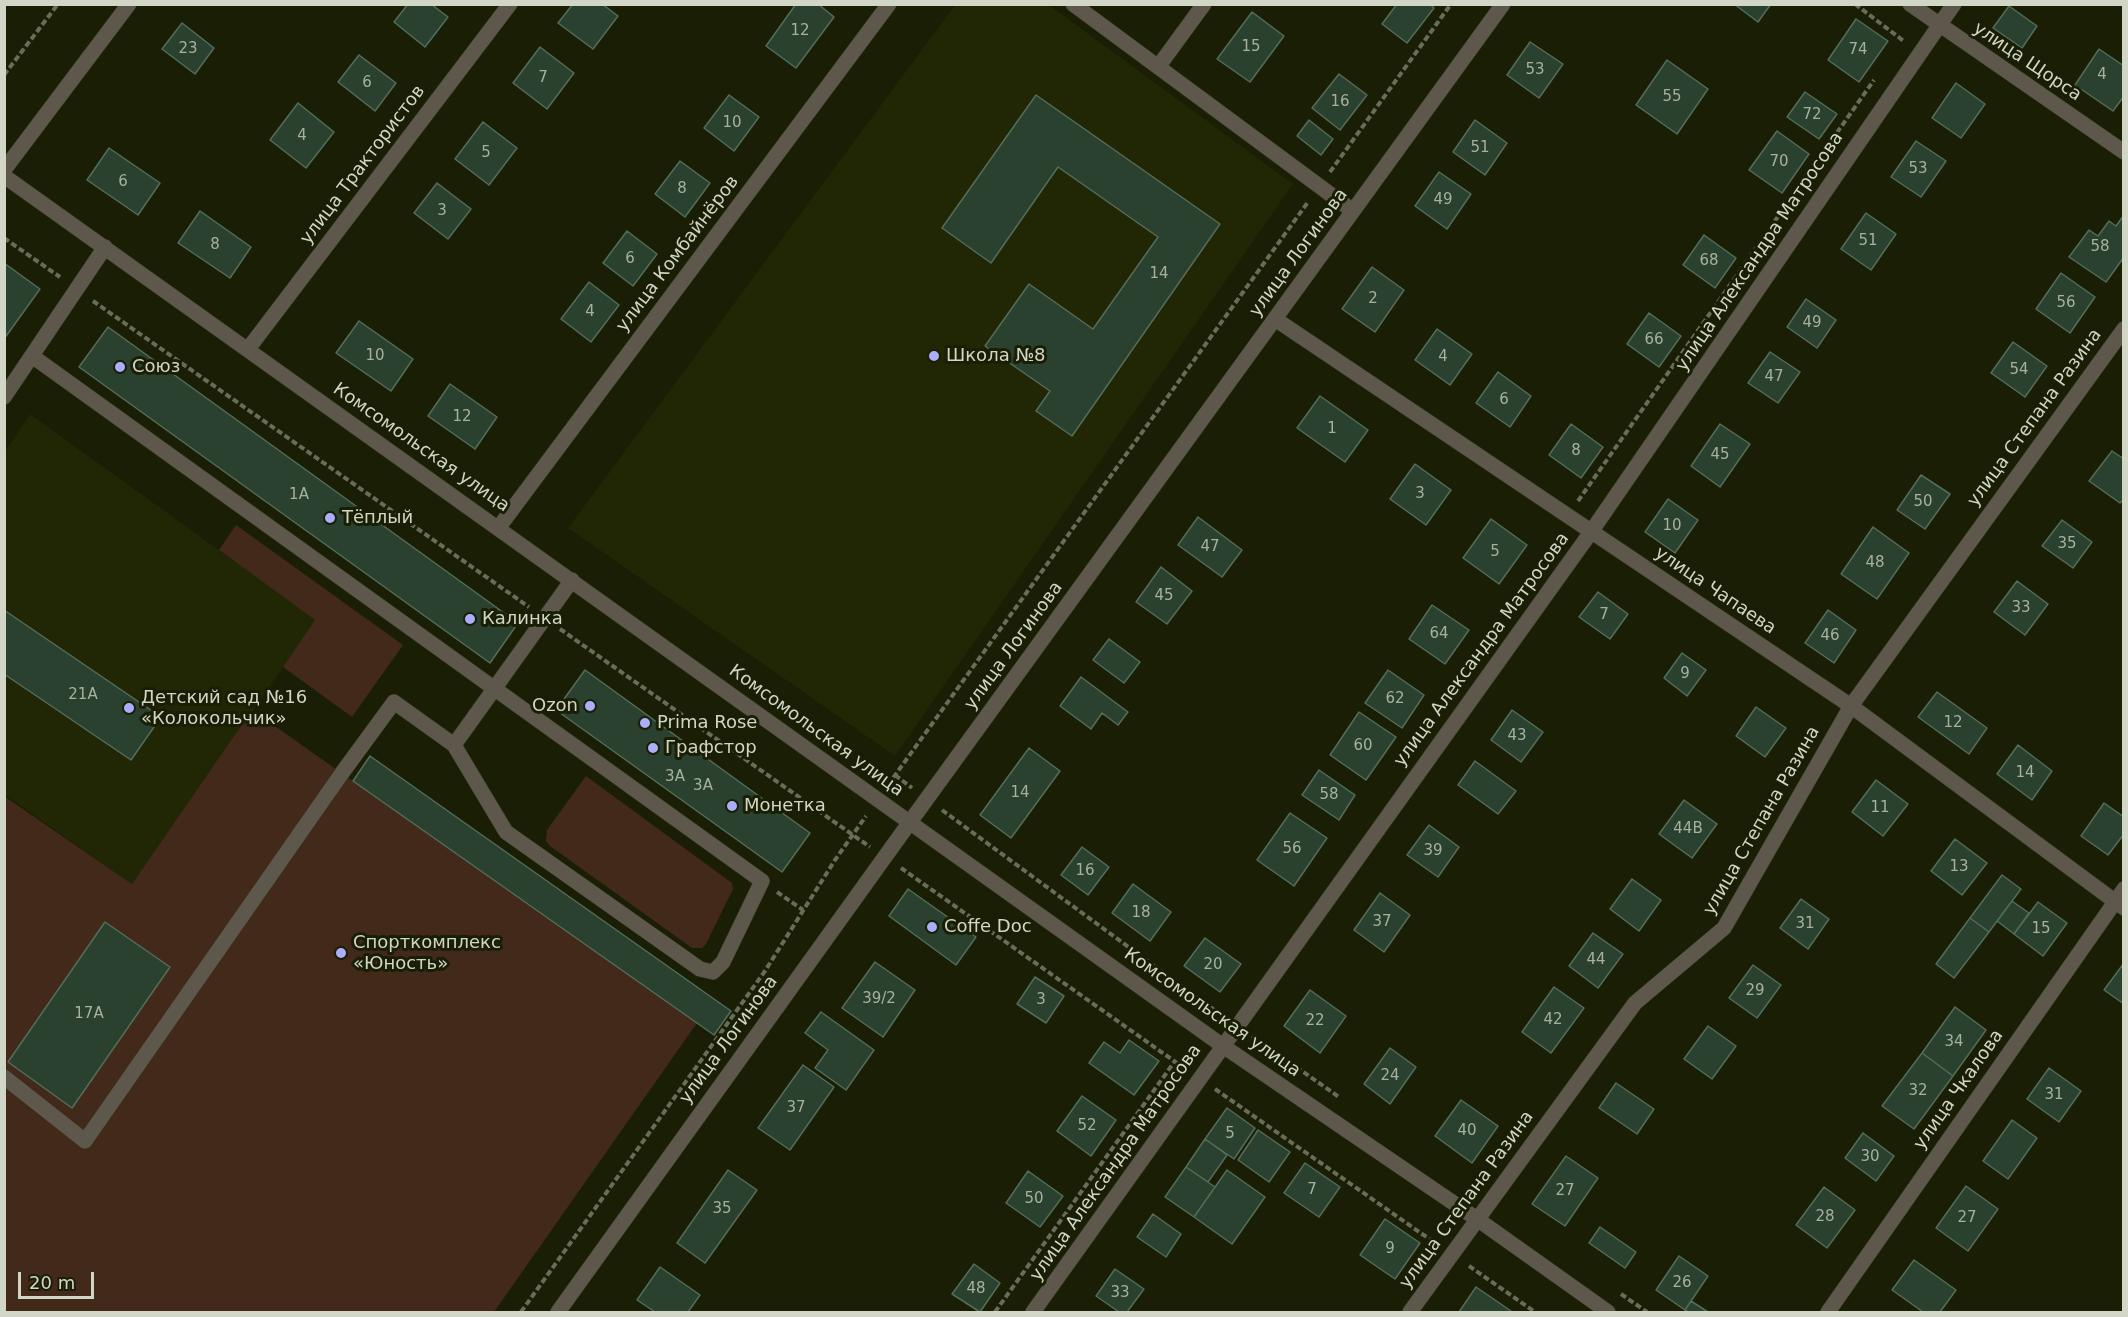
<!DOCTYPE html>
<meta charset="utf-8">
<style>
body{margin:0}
#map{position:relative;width:2128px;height:1317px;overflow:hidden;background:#191e04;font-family:"DejaVu Sans",sans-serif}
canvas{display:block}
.frame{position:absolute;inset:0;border:6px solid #d2d6c6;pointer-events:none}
.scale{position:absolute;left:18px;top:1272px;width:76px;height:27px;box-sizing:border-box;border:3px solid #d2d6c6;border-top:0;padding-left:8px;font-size:18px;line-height:21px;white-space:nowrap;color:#d2d6c6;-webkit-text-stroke:4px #191e04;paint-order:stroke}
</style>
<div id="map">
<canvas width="2128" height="1317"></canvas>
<div class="frame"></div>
<div class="scale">20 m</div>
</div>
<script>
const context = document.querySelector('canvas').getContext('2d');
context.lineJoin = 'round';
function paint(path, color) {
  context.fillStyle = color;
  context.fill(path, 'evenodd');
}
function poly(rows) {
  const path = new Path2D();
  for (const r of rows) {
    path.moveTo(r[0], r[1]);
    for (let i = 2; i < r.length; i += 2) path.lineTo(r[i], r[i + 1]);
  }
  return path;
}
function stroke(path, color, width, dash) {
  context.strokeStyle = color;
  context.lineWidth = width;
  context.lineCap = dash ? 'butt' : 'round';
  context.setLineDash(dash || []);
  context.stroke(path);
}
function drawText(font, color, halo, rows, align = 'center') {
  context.font = font + ' "DejaVu Sans",sans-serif';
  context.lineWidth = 6;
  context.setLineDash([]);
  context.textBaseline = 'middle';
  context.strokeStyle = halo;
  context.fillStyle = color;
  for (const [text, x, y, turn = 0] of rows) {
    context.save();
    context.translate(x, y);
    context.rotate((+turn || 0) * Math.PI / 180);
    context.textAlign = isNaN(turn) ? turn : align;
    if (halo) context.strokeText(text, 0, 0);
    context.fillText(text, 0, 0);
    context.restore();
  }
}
paint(poly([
 [955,5,1049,5,1293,184,895,756,568,528],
 [30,414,316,620,132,884,5,795,5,451]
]), '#212604');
paint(poly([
 [236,525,403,645,352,717,283,667,315,620,219,550],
 [252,710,697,1023,494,1312,5,1312,4,1066,7,1062,4,1060,4,796,132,884],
 [586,776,732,883,733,889,706,944,702,948,692,948,550,846,546,841,547,830]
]), '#422919');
const building = poly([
 [408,4,431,4,448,17,425,47,394,22,408,4],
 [573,4,602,4,618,16,593,49,558,23,573,4],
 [796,4,818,4,834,17,796,68,766,46,796,4],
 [1397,4,1430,4,1434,8,1407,43,1382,24,1397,4],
 [1734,4,1771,4,1758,22,1734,4],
 [2009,6,2037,26,2022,48,1993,28,2009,6],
 [1252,12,1284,36,1250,82,1217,59,1252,12],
 [1856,19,1888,41,1859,82,1828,60,1856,19],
 [182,23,214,48,195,74,162,49,182,23],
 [1530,42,1563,64,1539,98,1507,75,1530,42],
 [540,47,574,73,547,109,513,83,540,47],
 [2099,49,2124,66,2124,96,2113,111,2075,85,2099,49],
 [359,55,396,83,375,111,338,82,359,55],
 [1667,60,1708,89,1677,134,1636,105,1667,60],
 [1339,74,1367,95,1340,130,1312,108,1339,74],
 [1956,83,1985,104,1961,138,1932,118,1956,83],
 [1805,92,1837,114,1819,139,1787,117,1805,92],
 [729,95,759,117,734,151,704,128,729,95],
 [1036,95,1220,224,1072,436,1036,411,1050,391,985,346,1029,284,1093,329,1158,237,1058,167,991,263,942,228,1036,95],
 [298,103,334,132,306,168,270,140,298,103],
 [1309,120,1333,139,1321,155,1297,136,1309,120],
 [1475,120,1507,143,1485,175,1453,152,1475,120],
 [483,122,517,148,489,185,455,159,483,122],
 [1777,131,1809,154,1782,193,1749,170,1777,131],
 [1916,141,1946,161,1921,197,1891,177,1916,141],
 [109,148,160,183,138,215,87,180,109,148],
 [680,161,710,183,685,217,655,194,680,161],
 [1439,172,1471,194,1447,229,1415,206,1439,172],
 [437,183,471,209,448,239,414,213,437,183],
 [200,211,251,247,230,278,178,243,200,211],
 [1866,213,1896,234,1871,270,1841,249,1866,213],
 [2124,215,2124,257,2106,282,2069,257,2089,230,2098,236,2109,221,2116,226,2124,215],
 [627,231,657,254,633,286,603,263,627,231],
 [1704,235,1736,258,1715,288,1683,265,1704,235],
 [4,263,40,289,4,339,4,263],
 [1372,267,1404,290,1375,332,1342,309,1372,267],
 [2061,273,2095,297,2070,333,2036,309,2061,273],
 [589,282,619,305,591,342,561,319,589,282],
 [1806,299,1836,320,1817,348,1787,327,1806,299],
 [1649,313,1681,336,1659,367,1627,344,1649,313],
 [359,321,413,359,391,391,336,353,359,321],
 [108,327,518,623,490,663,79,367,108,327],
 [1437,329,1472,354,1450,385,1415,360,1437,329],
 [2013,342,2047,366,2025,397,1991,373,2013,342],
 [1770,352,1800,372,1778,403,1748,383,1770,352],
 [1498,372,1531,396,1510,427,1476,403,1498,372],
 [450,384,497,417,475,449,428,416,450,384],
 [1320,396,1368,430,1345,462,1297,428,1320,396],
 [1571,424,1603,447,1581,478,1549,455,1571,424],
 [1720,424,1750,444,1720,487,1691,466,1720,424],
 [2112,451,2124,459,2124,499,2120,503,2089,481,2112,451],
 [1415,464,1451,490,1426,525,1390,499,1415,464],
 [1921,475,1950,494,1925,529,1897,510,1921,475],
 [1668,499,1698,520,1675,553,1645,532,1668,499],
 [1198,517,1242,550,1222,577,1178,545,1198,517],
 [1491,519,1527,545,1499,584,1463,558,1491,519],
 [2062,520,2092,542,2073,568,2042,546,2062,520],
 [1873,527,1909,553,1877,599,1841,574,1873,527],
 [1161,567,1192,591,1167,624,1136,602,1161,567],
 [2017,581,2048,604,2025,635,1994,612,2017,581],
 [1598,592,1628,614,1610,639,1579,617,1598,592],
 [1432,605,1469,630,1445,664,1409,639,1432,605],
 [4,610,161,717,131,760,4,674,4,610],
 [1828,610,1856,630,1834,663,1805,643,1828,610],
 [1109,639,1140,662,1124,683,1093,660,1109,639],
 [1682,653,1706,670,1687,696,1664,678,1682,653],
 [585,670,810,833,782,872,556,710,585,670],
 [1388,670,1424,695,1402,728,1365,703,1388,670],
 [1081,677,1128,712,1118,725,1102,713,1091,729,1060,706,1081,677],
 [1937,692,1987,728,1969,754,1918,717,1937,692],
 [1756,707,1786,728,1765,757,1736,736,1756,707],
 [1512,710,1543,732,1521,762,1491,740,1512,710],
 [1359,712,1396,737,1366,780,1330,755,1359,712],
 [2018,745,2052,771,2032,800,1997,774,2018,745],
 [1029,748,1060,771,1011,838,980,815,1029,748],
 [370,756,731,1011,714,1035,353,781,370,756],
 [1475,761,1516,791,1498,814,1458,785,1475,761],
 [1319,770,1355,795,1339,820,1302,795,1319,770],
 [1876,780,1908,804,1883,836,1852,812,1876,780],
 [1684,800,1717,824,1692,858,1659,834,1684,800],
 [2104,803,2124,817,2124,834,2108,855,2081,836,2104,803],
 [1290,813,1327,838,1294,886,1257,860,1290,813],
 [1429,825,1459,847,1438,877,1407,855,1429,825],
 [1955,839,1987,863,1962,895,1931,871,1955,839],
 [1082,847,1109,867,1088,895,1061,875,1082,847],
 [2002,875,2021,889,1989,932,1970,918,2002,875],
 [1632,879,1661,900,1639,931,1610,909,1632,879],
 [1133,884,1171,912,1150,941,1112,913,1133,884],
 [908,889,976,937,956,965,889,916,908,889],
 [1380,893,1410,915,1384,952,1354,930,1380,893],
 [1801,899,1829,919,1808,949,1780,928,1801,899],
 [2012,901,2029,913,2014,934,1997,921,2012,901],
 [2038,902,2067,923,2043,956,2014,934,2038,902],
 [1970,918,1989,932,1954,978,1936,964,1970,918],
 [105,922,170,967,72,1108,8,1062,105,922],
 [1593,933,1623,954,1598,988,1569,966,1593,933],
 [1205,938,1241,964,1220,992,1184,966,1205,938],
 [875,962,915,990,883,1037,842,1008,875,962],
 [2124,963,2124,1004,2104,990,2124,963],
 [1753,965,1781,985,1757,1018,1729,998,1753,965],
 [1035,977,1064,996,1046,1023,1017,1004,1035,977],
 [1554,987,1584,1008,1551,1053,1522,1032,1554,987],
 [1310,990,1346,1016,1320,1053,1284,1026,1310,990],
 [1955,1007,1986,1030,1953,1076,1922,1053,1955,1007],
 [821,1012,874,1050,846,1090,815,1068,828,1050,805,1033,821,1012],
 [1708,1026,1736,1046,1712,1079,1684,1059,1708,1026],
 [1129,1040,1159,1061,1134,1095,1089,1063,1104,1042,1120,1053,1129,1040],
 [1390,1048,1416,1067,1390,1104,1364,1084,1390,1048],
 [1922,1053,1953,1076,1914,1129,1882,1106,1922,1053],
 [803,1065,834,1087,790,1150,758,1128,803,1065],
 [2049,1068,2081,1091,2059,1122,2027,1099,2049,1068],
 [1616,1083,1654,1109,1637,1134,1599,1108,1616,1083],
 [1082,1096,1116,1120,1091,1156,1057,1131,1082,1096],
 [1461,1100,1498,1126,1472,1163,1435,1136,1461,1100],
 [1227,1108,1255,1128,1234,1159,1205,1139,1227,1108],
 [2012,1120,2037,1138,2008,1179,1983,1161,2012,1120],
 [1258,1130,1290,1152,1269,1182,1238,1160,1258,1130],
 [1863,1133,1894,1156,1876,1181,1845,1158,1863,1133],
 [1205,1139,1227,1155,1208,1182,1186,1167,1205,1139],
 [1566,1156,1598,1178,1565,1226,1532,1204,1566,1156],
 [1305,1163,1340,1187,1319,1217,1284,1193,1305,1163],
 [1186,1167,1215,1187,1194,1217,1165,1197,1186,1167],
 [728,1170,757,1190,705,1263,677,1243,728,1170],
 [1227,1170,1265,1197,1232,1244,1194,1217,1227,1170],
 [1028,1171,1063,1196,1040,1227,1006,1203,1028,1171],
 [1966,1186,1998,1209,1968,1251,1936,1228,1966,1186],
 [1824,1187,1855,1210,1827,1248,1796,1225,1824,1187],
 [1153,1214,1181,1234,1166,1257,1137,1237,1153,1214],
 [1385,1219,1420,1243,1395,1279,1360,1255,1385,1219],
 [1600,1227,1636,1252,1625,1268,1589,1243,1600,1227],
 [1679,1256,1708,1276,1685,1310,1656,1290,1679,1256],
 [1914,1260,1956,1290,1940,1312,1923,1312,1892,1290,1914,1260],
 [974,1264,1000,1283,980,1312,952,1294,974,1264],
 [660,1267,700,1295,688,1312,655,1312,637,1300,660,1267],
 [1115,1269,1144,1289,1127,1312,1119,1312,1096,1296,1115,1269],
 [1476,1287,1511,1311,1510,1312,1459,1312,1476,1287],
 [1691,1301,1708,1312,1689,1312,1685,1310,1691,1301]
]);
paint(building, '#29412e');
stroke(building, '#546d59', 1.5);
const minor = poly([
 [1073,4,1353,211],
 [1910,4,2124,152],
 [1158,67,1204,4],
 [4,170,129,4],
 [4,176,1223,1046,1477,1219,1608,1312],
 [1275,319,1851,706,2124,908],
 [248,349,510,4],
 [4,397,105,247],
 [499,527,889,4],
 [454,745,572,580],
 [4,1077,85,1141,342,773,394,702,454,745,506,832,700,969,713,972,723,962,762,881,32,356],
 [558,1312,910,822,1503,4],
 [1033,1312,1591,532,1954,4],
 [1410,1312,1635,1003,1724,928,1851,706,2124,329],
 [1828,1312,2124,889]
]);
stroke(minor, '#33381f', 16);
stroke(poly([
 [1855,4,1905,42],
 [4,75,58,4],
 [1330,172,1451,4],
 [4,238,60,277],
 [93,301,529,607],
 [1578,501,1874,80],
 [560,629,870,847],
 [895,775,912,788],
 [888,785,1308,202],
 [942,810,1221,1015],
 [901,868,1184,1068],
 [777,892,803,910],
 [1252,1036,1339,1097],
 [1215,1089,1435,1243],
 [1469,1266,1535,1312],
 [1621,1294,1647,1312],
 [521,1312,765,971,835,860,866,816],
 [995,1312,1175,1061]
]), '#686d57', 4, [6, 3]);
stroke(minor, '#5e584c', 15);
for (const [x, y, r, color] of [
 [934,356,6,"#abaffb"],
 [120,367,6,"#abaffb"],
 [330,518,6,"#abaffb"],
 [470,619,6,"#abaffb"],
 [590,706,6,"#abaffb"],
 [129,708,6,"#abaffb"],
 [645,723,6,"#abaffb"],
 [653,748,6,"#abaffb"],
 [732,806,6,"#abaffb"],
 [932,927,6,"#abaffb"],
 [341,953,6,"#abaffb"]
]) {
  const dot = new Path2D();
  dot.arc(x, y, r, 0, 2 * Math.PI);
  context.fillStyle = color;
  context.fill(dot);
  stroke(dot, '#191e04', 2);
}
drawText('15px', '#a8b1a0', null, [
 ["12",800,31],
 ["15",1251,47],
 ["23",188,49],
 ["74",1858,50],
 ["53",1535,70],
 ["4",2102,75],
 ["7",543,78],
 ["6",367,83],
 ["55",1672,97],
 ["16",1340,102],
 ["72",1812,115],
 ["10",732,123],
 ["4",302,136],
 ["51",1480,148],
 ["5",486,153],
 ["70",1779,162],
 ["53",1918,169],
 ["6",123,182],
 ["8",682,189],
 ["49",1443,200],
 ["3",442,211],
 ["51",1868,241],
 ["8",215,245],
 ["58",2100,247],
 ["6",630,259],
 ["68",1709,261],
 ["14",1159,274],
 ["2",1373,299],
 ["56",2066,303],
 ["4",590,312],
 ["49",1812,323],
 ["66",1654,340],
 ["10",375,356],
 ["4",1443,357],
 ["54",2019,370],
 ["47",1774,377],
 ["6",1504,400],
 ["12",462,417],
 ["1",1332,429],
 ["8",1576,451],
 ["45",1720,455],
 ["3",1420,494],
 ["1А",299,495],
 ["50",1923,502],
 ["10",1672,526],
 ["35",2067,544],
 ["47",1210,547],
 ["5",1495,552],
 ["48",1875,563],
 ["45",1164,596],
 ["33",2021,608],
 ["7",1604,615],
 ["64",1439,634],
 ["46",1830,636],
 ["9",1685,674],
 ["21А",83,695],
 ["62",1395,699],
 ["12",1953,723],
 ["43",1517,736],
 ["60",1363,746],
 ["14",2025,773],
 ["3А",675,777],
 ["3А",703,786],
 ["14",1020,793],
 ["58",1329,795],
 ["11",1880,808],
 ["44В",1688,829],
 ["56",1292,849],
 ["39",1433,851],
 ["13",1959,867],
 ["16",1085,871],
 ["18",1141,913],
 ["37",1382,922],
 ["31",1805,924],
 ["15",2041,929],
 ["44",1596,960],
 ["20",1213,965],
 ["29",1755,991],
 ["39/2",879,999],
 ["3",1041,1000],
 ["17А",89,1014],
 ["42",1553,1020],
 ["22",1315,1021],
 ["34",1954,1042],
 ["24",1390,1076],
 ["32",1918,1091],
 ["31",2054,1095],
 ["37",796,1108],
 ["52",1087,1126],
 ["40",1467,1131],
 ["5",1230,1134],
 ["30",1870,1157],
 ["7",1312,1190],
 ["27",1565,1191],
 ["50",1034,1199],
 ["35",722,1209],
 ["28",1825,1217],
 ["27",1967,1218],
 ["9",1390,1249],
 ["26",1682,1283],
 ["48",976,1289],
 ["33",1120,1293]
]);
drawText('18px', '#d2d6c6', '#191e04', [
 ["улица Щорса",2027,62,34],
 ["улица Трактористов",363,165,-53],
 ["улица Александра Матросова",1760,252,-56],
 ["улица Логинова",1299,253,-54],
 ["улица Комбайнёров",678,254,-53],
 ["улица Степана Разина",2035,418,-54],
 ["Комсомольская улица",421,448,35],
 ["улица Чапаева",1715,591,34],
 ["улица Логинова",1014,646,-54],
 ["улица Александра Матросова",1482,650,-54],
 ["Комсомольская улица",816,731,36],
 ["улица Степана Разина",1762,821,-60],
 ["Комсомольская улица",1212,1013,35],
 ["улица Логинова",729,1040,-54],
 ["улица Чкалова",1959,1090,-55],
 ["улица Александра Матросова",1116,1163,-55],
 ["улица Степана Разина",1467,1200,-54]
]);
drawText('18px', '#d2d6c6', '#191e04', [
 ["Школа №8",946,356],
 ["Союз",132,367],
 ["Тёплый",342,518],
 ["Калинка",482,619],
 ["Детский сад №16",141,698],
 ["«Колокольчик»",141,719],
 ["Ozon",578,706,"right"],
 ["Prima Rose",657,723],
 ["Графстор",665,748],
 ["Монетка",744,806],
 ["Coffe Doc",944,927],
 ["Спорткомплекс",353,943],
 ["«Юность»",353,964]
], 'left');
</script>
